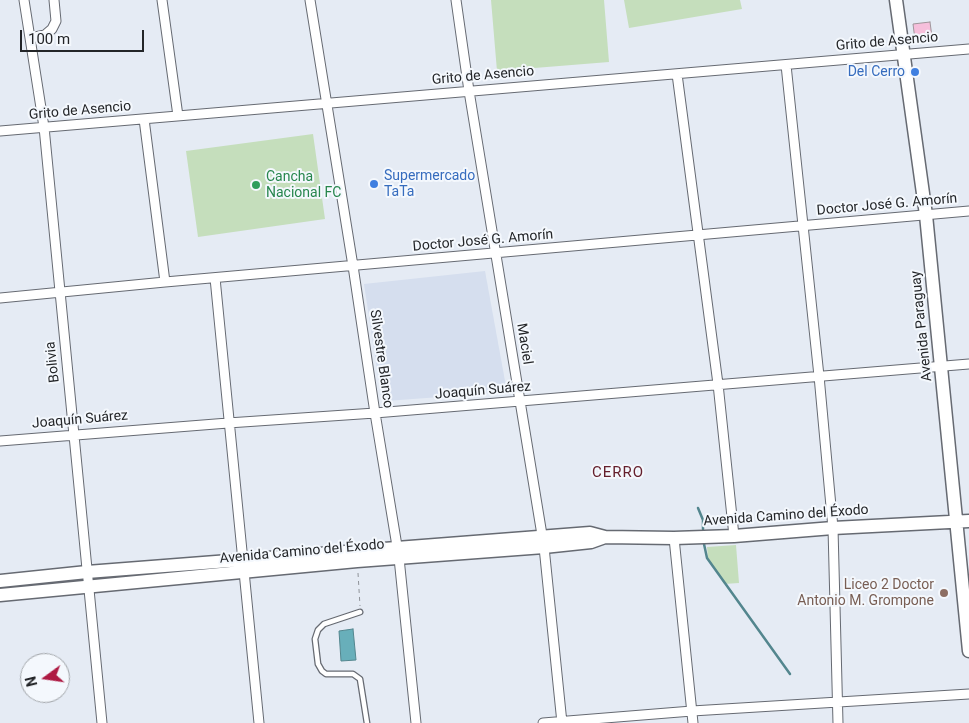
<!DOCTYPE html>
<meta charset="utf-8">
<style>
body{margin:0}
#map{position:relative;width:969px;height:723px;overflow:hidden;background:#e5ebf4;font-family:Roboto,sans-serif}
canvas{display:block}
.north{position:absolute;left:20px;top:653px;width:50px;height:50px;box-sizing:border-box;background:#f4f8fd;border:1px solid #a0a4a8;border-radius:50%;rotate:256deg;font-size:14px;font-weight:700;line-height:20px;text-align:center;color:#232528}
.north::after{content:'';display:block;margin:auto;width:18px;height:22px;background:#ae1a43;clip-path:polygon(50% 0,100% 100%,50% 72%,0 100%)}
.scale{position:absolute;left:20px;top:30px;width:124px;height:22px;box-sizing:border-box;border:2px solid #232528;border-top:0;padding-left:6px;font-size:15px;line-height:18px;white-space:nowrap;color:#232528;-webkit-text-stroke:4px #f4f8fd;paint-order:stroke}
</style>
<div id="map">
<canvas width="969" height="723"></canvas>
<div class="north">N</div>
<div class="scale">100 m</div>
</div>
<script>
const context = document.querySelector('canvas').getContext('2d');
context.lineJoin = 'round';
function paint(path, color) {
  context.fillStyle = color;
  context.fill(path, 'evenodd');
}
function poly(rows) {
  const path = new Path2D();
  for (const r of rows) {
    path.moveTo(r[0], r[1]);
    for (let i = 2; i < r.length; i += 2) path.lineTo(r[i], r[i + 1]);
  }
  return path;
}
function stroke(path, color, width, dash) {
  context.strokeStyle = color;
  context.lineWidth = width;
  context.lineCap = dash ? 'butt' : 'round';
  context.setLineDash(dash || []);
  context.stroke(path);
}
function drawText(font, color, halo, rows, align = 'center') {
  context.font = font + ' Roboto,sans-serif';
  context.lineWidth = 4;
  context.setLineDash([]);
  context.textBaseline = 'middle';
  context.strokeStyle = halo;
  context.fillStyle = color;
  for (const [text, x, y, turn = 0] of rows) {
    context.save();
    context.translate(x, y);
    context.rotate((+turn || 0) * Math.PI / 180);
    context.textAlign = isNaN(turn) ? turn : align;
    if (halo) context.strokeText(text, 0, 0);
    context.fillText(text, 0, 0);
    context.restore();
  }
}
paint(poly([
 [485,271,507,392,386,401,381,396,364,284]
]), '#d5deee');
paint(poly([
 [491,0,604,0,609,62,497,71],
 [624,0,740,0,742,9,629,28],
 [313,134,325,219,198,237,186,151],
 [736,545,739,583,724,584,708,558,707,547]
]), '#c5debc');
const water = poly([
 [353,629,356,660,341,661,339,631,353,629]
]);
paint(water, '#68afba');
stroke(water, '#53868e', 1);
stroke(poly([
 [698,508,703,520,703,529],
 [704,544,707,558,790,674]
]), '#53868e', 2.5);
const building = poly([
 [930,22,932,37,915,40,913,24,930,22]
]);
paint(building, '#f6bfdb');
stroke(building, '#9f959a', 1);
const lane = poly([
 [360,612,324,624,318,630,315,639,318,664,322,671,326,674,353,674,360,679,367,723]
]);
const street = poly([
 [24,0,44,127,102,723],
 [162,0,178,116],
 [310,0,353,266,375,413,399,558,416,723],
 [456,0,469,91,544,547,562,723],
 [30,38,45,35,52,29,56,21,54,0],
 [786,65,819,376,833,528,838,723],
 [677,74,718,384,734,536],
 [144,119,165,282],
 [0,131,969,49],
 [215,278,259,723],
 [0,298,165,282,969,211],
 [0,441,228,423,375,413,969,364],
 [674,538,693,723],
 [543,723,692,711,969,694]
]);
const secondary = poly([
 [896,0,926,215,969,651],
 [0,581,87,572,590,533,605,537,674,538,734,536,833,528,969,521],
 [0,595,357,561,544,547,591,542,605,537]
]);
stroke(lane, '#666a72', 7);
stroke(street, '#666a72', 11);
stroke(secondary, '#666a72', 15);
stroke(poly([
 [358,573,360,606]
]), '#8f9399', 1, [4, 4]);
stroke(lane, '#fff', 4.5);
stroke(street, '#fff', 9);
stroke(secondary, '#fff', 12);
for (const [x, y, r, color] of [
 [915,72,5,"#3f7fe0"],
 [374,184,5,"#3f7fe0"],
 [256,185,5,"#2e9e5b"],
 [944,593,5,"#8d6e63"]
]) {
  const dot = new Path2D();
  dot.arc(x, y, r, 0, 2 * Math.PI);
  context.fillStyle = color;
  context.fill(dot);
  stroke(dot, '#f4f8fd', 2);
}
drawText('14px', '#232528', '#f4f8fd', [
 ["Grito de Asencio",887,42,-5],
 ["Grito de Asencio",483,76,-5],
 ["Grito de Asencio",80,111,-5],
 ["Doctor José G. Amorín",887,205,-5],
 ["Doctor José G. Amorín",483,241,-5],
 ["Avenida Paraguay",922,326,-96],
 ["Maciel",524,344,81],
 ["Silvestre Blanco",381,359,82],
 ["Bolivia",53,362,-96],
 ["Joaquín Suárez",483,391,-5],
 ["Joaquín Suárez",80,420,-5],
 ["Avenida Camino del Éxodo",786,516,-4],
 ["Avenida Camino del Éxodo",302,552,-5]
]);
drawText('14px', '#366cbe', '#f4f8fd', [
 ["Del Cerro",905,72],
 ["Supermercado",384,176,"left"],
 ["TaTa",384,192,"left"]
], 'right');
drawText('14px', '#27864d', '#f4f8fd', [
 ["Cancha",266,177],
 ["Nacional FC",266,193]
], 'left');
drawText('14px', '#785e54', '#f4f8fd', [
 ["Liceo 2 Doctor",934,585],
 ["Antonio M. Grompone",934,601]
], 'right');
context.letterSpacing = '1px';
drawText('15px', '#65202d', '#f4f8fd', [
 ["CERRO",618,473]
]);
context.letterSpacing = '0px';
</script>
